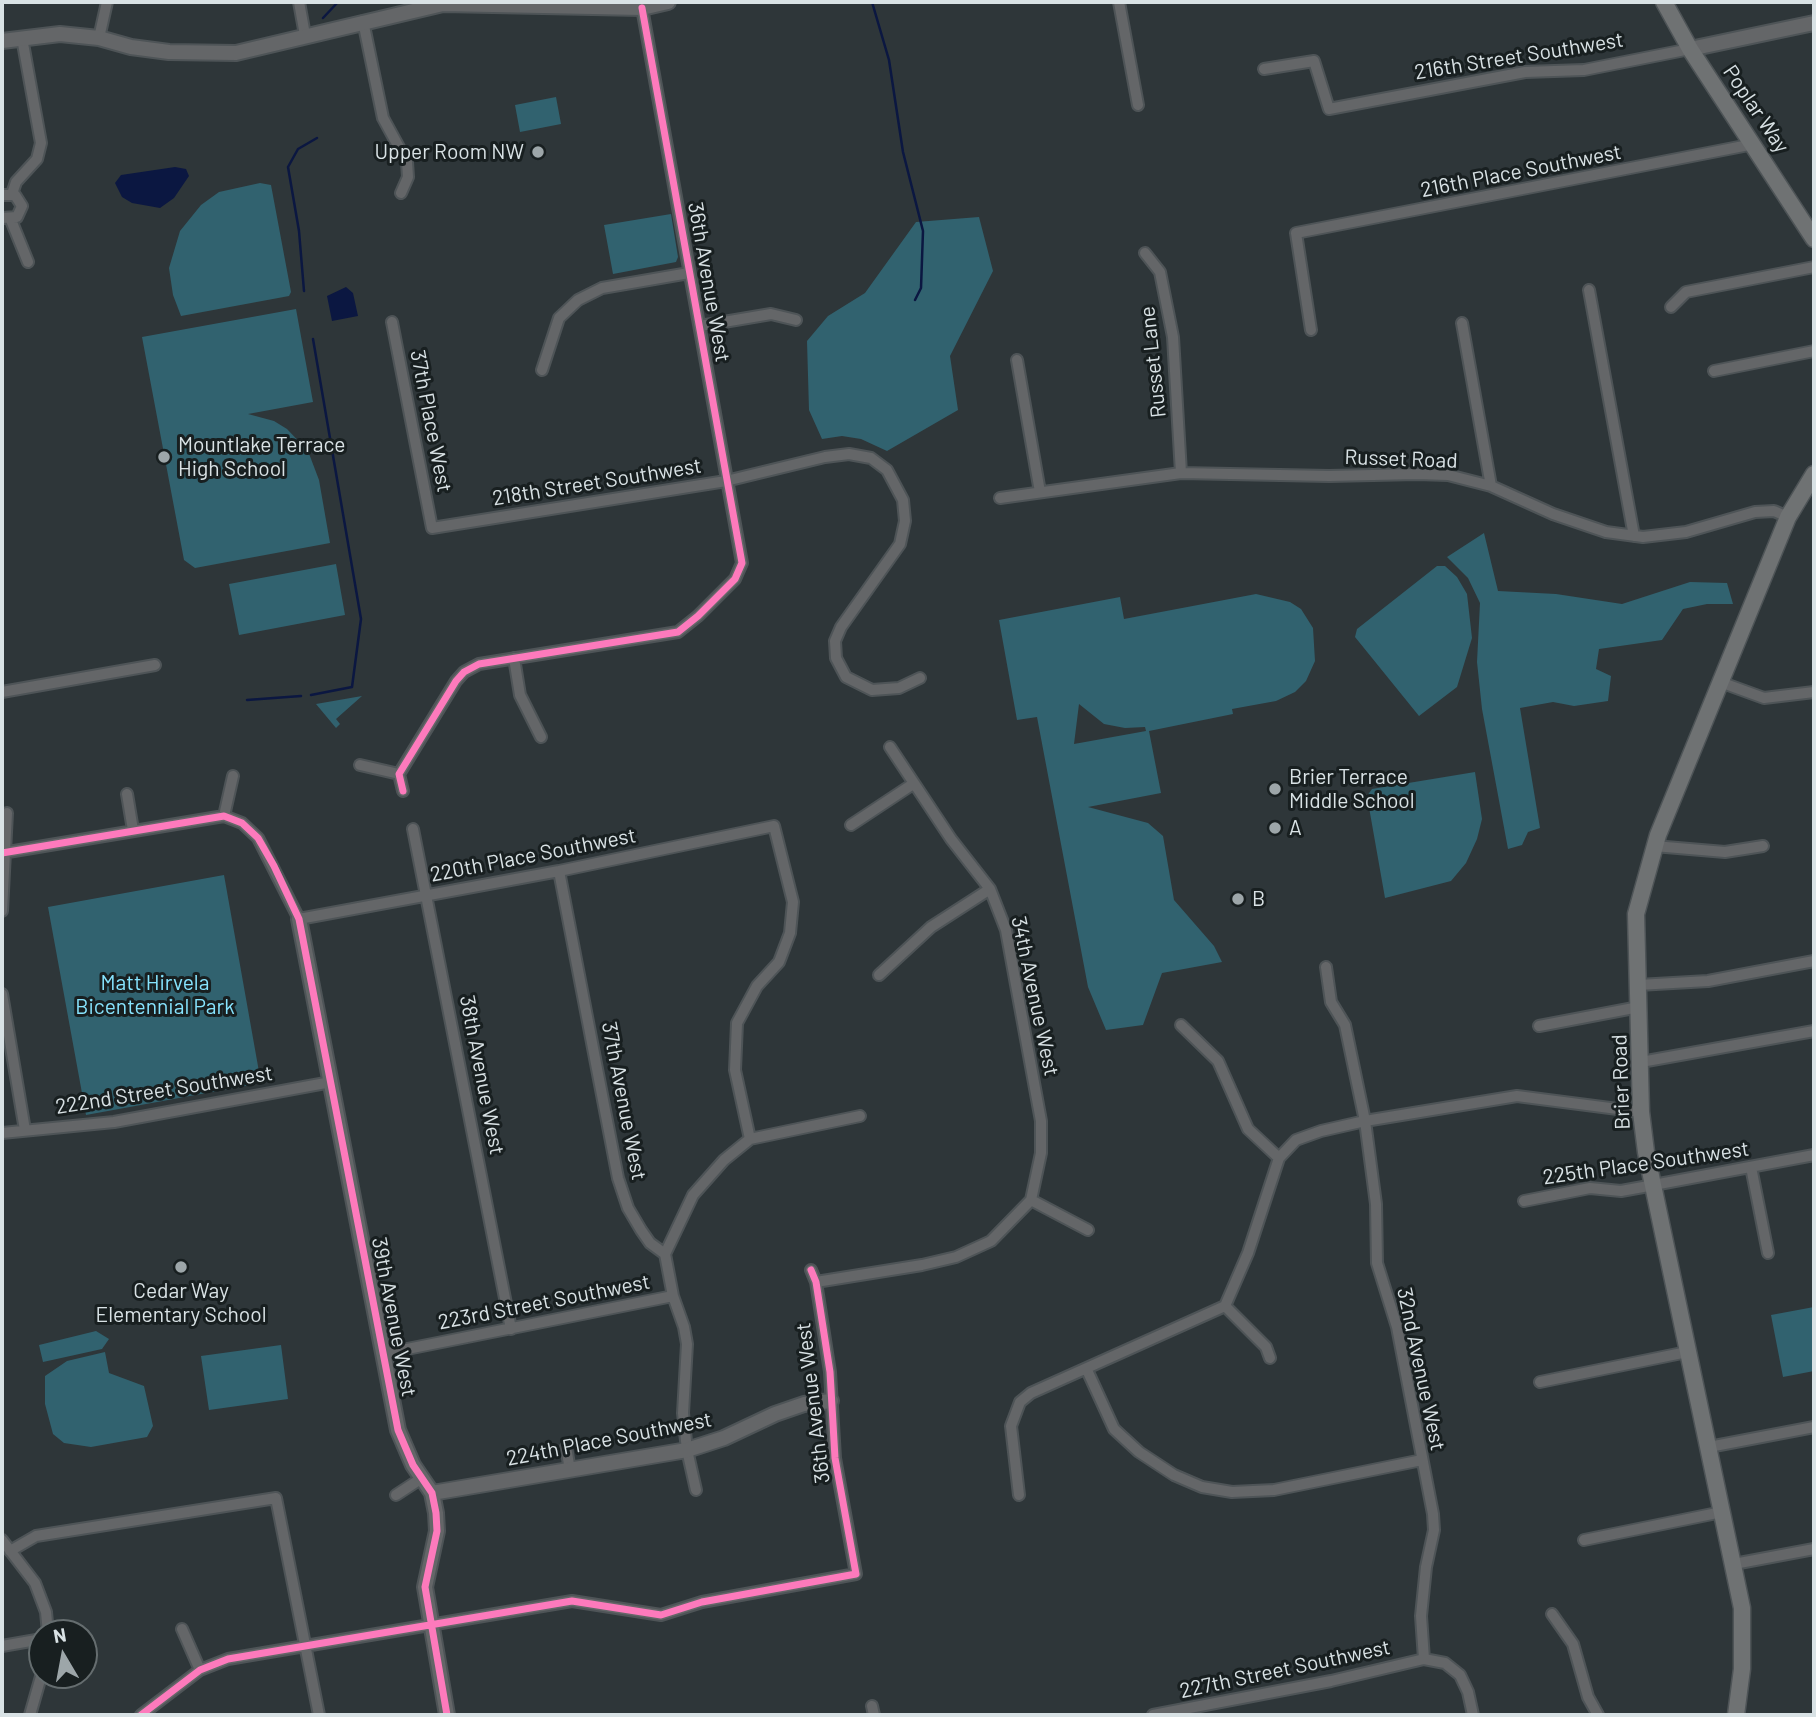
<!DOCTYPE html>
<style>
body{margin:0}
#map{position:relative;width:1816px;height:1717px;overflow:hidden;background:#2e3639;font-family:Barlow,sans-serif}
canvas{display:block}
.frame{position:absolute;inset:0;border:4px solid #d9e2e5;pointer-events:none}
.north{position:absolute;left:28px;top:1619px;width:70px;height:70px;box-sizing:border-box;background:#181f20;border:2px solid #656d6f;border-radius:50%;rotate:350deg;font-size:19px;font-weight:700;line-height:28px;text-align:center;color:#d9e2e5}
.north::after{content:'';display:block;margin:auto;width:24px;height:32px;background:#9da6a9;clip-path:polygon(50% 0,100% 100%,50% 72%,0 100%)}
</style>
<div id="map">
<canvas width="1816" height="1717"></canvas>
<div class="frame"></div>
<div class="north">N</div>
</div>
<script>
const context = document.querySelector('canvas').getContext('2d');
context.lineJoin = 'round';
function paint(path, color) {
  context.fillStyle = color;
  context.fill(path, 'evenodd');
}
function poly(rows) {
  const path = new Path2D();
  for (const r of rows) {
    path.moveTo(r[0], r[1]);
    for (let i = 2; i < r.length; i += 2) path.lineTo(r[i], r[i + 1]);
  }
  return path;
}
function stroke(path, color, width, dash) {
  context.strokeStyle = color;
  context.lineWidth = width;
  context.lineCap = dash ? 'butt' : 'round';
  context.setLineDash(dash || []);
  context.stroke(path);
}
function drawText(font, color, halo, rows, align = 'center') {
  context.font = font + ' Barlow,sans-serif';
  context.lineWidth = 6;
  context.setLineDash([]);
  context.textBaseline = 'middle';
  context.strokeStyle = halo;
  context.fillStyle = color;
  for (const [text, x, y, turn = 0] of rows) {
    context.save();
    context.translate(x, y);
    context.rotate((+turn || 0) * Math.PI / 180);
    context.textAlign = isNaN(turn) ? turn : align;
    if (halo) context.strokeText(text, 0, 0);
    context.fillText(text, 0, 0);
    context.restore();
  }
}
paint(poly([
 [556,97,561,124,520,132,515,105],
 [260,183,271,185,291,292,289,296,181,316,173,295,169,268,180,231,201,205,219,192],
 [671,214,678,257,676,262,613,274,604,225],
 [979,217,993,271,950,356,958,410,887,451,861,439,842,436,822,439,809,410,807,341,828,316,865,293,916,222],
 [296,309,313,402,248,414,274,421,287,429,308,451,319,480,330,543,195,568,184,560,142,337],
 [1484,533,1498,591,1556,594,1622,604,1690,582,1727,583,1733,604,1707,604,1683,609,1662,640,1599,649,1596,669,1611,676,1608,701,1574,706,1553,702,1520,708,1540,828,1528,832,1522,845,1508,849,1482,709,1477,662,1480,603,1468,578,1447,557],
 [336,564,345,615,239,635,229,584],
 [1437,566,1445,566,1457,577,1467,594,1472,638,1457,687,1419,716,1355,637,1357,629],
 [1256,594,1290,602,1301,609,1313,628,1315,661,1306,681,1295,692,1276,701,1232,709,1233,714,1149,731,1161,793,1088,807,1148,823,1163,836,1174,900,1214,946,1222,962,1162,973,1143,1025,1106,1030,1088,987,1037,717,1017,720,999,620,1120,597,1124,619],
 [1079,704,1104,724,1125,728,1145,727,1146,731,1074,744],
 [362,696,336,719,340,724,336,728,316,704],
 [1475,772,1482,819,1477,839,1466,863,1451,881,1385,898,1367,796,1372,789],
 [224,875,261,1083,86,1115,48,907],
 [1814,1307,1814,1371,1783,1377,1771,1315],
 [96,1331,109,1339,102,1349,43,1362,39,1345],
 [281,1345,288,1399,209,1410,201,1356],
 [105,1352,109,1373,144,1386,153,1426,147,1437,91,1447,64,1443,53,1434,45,1404,45,1376,67,1361]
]), '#31626f');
paint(poly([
 [175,167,186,169,189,176,174,198,160,208,132,203,122,197,115,183,121,175],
 [346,287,353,293,358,316,332,321,327,296]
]), '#0b1741');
stroke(poly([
 [872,2,889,60,903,152,923,231,921,288,915,300],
 [323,18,338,2],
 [304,291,299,231,288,167,298,149,317,138],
 [311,695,352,687,361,619,313,339],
 [247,700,301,696]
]), '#0b1741', 2.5);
const minor = poly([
 [299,2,305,35],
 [1119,2,1138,105],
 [363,21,383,118,407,162,408,177,401,193],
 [99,38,107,2],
 [1264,69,1314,61,1329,109,1525,72,1584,70,1690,49],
 [12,194,16,182,37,159,41,143,22,38],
 [2,195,15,195,22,206,17,217,2,218],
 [11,220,28,262],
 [1145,253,1160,272,1173,337,1181,473],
 [1589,290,1634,536],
 [1671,307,1686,292,1814,267],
 [392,322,432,528,726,481,825,457,849,454,871,458,887,470,903,500,905,521,900,544,841,627,835,641,836,658,846,677,872,690,899,688,920,678],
 [1462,323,1491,486],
 [700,326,771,314,796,320],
 [1311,330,1296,233,1754,144],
 [1017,360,1040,492],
 [542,370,559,318,578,300,602,288,689,273],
 [1714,371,1814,351],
 [1000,498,1181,473,1329,476,1417,474,1448,475,1491,486,1553,514,1606,532,1643,537,1686,532,1755,512,1774,511,1788,517],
 [514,658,520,695,541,737],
 [1720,682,1764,698,1814,692],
 [2,692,155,665],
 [360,765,399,774],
 [403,791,399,774,456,681,464,672,479,664,678,632,698,616,735,579,742,563,642,8],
 [127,794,133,830],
 [224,816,233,776],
 [851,825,913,784],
 [413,829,511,1329],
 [1654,846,1725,852,1763,846],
 [2,853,224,816,242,823,258,838,299,919,559,871,774,826,793,902,790,933,779,962,757,986,737,1023,735,1070,750,1139],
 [559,871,618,1178,628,1208,641,1230,650,1243,665,1254,673,1296,684,1327,687,1344,683,1413,687,1450,696,1490],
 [2,911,7,813],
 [1326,967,1331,1002,1345,1025,1365,1121,1376,1204,1377,1263,1397,1327,1433,1514,1434,1530,1426,1567,1421,1616,1424,1659,1445,1663,1460,1675,1468,1692,1473,1715],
 [879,975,931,927,990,889],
 [1638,985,1708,981,1814,961],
 [2,994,25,1130],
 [1181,1025,1218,1061,1248,1129,1279,1158],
 [1539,1026,1639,1007],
 [1641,1062,1814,1031],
 [2,1133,114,1122,331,1082],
 [1751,1167,1768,1253],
 [1031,1200,1088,1230],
 [1524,1201,1590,1188,1621,1191,1643,1187,1814,1155],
 [665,1254,693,1195,724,1160,750,1139,860,1116],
 [816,1282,922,1265,956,1257,991,1241,1031,1200,1041,1153,1041,1121,1006,930,990,889,951,839,890,747],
 [1225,1306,1266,1347,1270,1358],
 [382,1354,673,1296],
 [1087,1370,1114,1429,1139,1452,1174,1475,1202,1487,1232,1492,1274,1490,1422,1460],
 [1540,1382,1687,1352],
 [566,1447,570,1470],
 [1709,1447,1814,1427],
 [396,1495,422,1478],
 [1019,1495,1011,1426,1020,1402,1031,1393,1225,1306,1248,1253,1279,1158,1296,1140,1321,1131,1365,1121,1517,1096,1641,1112],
 [2,1540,35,1583,46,1612,48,1633],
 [1584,1540,1722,1512],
 [10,1551,36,1536,276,1498,319,1715],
 [1734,1564,1814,1549],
 [1552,1614,1573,1644,1588,1697,1598,1715],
 [182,1629,200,1670],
 [2,1646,42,1639],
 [872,1706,874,1715],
 [30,1715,42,1673],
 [141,1715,200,1670,228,1659,572,1601,661,1615,702,1602,856,1574,835,1458,830,1372,816,1282,811,1270],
 [1153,1715,1331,1681,1424,1659]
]);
const tertiary = poly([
 [2,41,60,34,99,38,131,47,169,52,236,53,443,4,642,8,668,2],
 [1690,49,1814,23],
 [299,919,398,1430,413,1465,432,1493,436,1513,437,1531,425,1587,447,1715],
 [432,1493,687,1450,724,1438,775,1414,804,1404,831,1401]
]);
const secondary = poly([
 [1664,2,1690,49,1814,239],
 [1736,1715,1742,1669,1742,1608,1646,1152,1641,1112,1636,914,1658,835,1788,517,1814,474]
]);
stroke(minor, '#4e5457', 14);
stroke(tertiary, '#4e5457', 18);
stroke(secondary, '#4e5457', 19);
stroke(minor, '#646668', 10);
stroke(tertiary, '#646668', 14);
stroke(secondary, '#6f7273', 16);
stroke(poly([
 [403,791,399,774,456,681,464,672,479,664,678,632,698,616,735,579,742,563,642,8],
 [2,853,224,816,242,823,258,838,274,866,299,919,398,1430,413,1465,432,1493,436,1513,437,1531,425,1587,447,1715],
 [141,1715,200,1670,228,1659,572,1601,661,1615,702,1602,856,1574,835,1458,830,1372,816,1282,811,1270]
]), '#fd7abc', 7);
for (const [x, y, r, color] of [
 [538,152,7,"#9da6a9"],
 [164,457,7,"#9da6a9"],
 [1275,789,7,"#9da6a9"],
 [1275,828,7,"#9da6a9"],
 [1238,899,7,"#9da6a9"],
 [181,1267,7,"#9da6a9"]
]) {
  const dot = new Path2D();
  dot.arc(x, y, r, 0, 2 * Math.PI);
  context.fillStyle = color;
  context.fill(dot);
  stroke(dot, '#181f20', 2.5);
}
drawText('21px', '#d9e2e5', '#181f20', [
 ["216th Street Southwest",1519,56,-9],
 ["Poplar Way",1756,109,56],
 ["216th Place Southwest",1521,171,-11],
 ["36th Avenue West",709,282,80],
 ["Russet Lane",1153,362,-96],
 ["37th Place West",431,421,79],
 ["Russet Road",1401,459,2],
 ["218th Street Southwest",597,482,-9],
 ["220th Place Southwest",533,855,-11],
 ["34th Avenue West",1035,996,78],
 ["38th Avenue West",482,1075,79],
 ["Brier Road",1621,1082,-92],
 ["222nd Street Southwest",164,1090,-9],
 ["37th Avenue West",624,1101,79],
 ["225th Place Southwest",1646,1163,-8],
 ["223rd Street Southwest",544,1302,-11],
 ["39th Avenue West",394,1317,79],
 ["32nd Avenue West",1421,1369,78],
 ["36th Avenue West",813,1403,-97],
 ["224th Place Southwest",609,1439,-11],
 ["227th Street Southwest",1285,1669,-12]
]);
drawText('21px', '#d9e2e5', '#181f20', [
 ["Upper Room NW",524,152,"right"],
 ["Mountlake Terrace",178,445],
 ["High School",178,469],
 ["Brier Terrace",1289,777],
 ["Middle School",1289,801],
 ["A",1289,828],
 ["B",1252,899],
 ["Cedar Way",181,1291,"center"],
 ["Elementary School",181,1315,"center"]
], 'left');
drawText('21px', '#87e4fe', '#181f20', [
 ["Matt Hirvela",155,983],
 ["Bicentennial Park",155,1007]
]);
</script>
